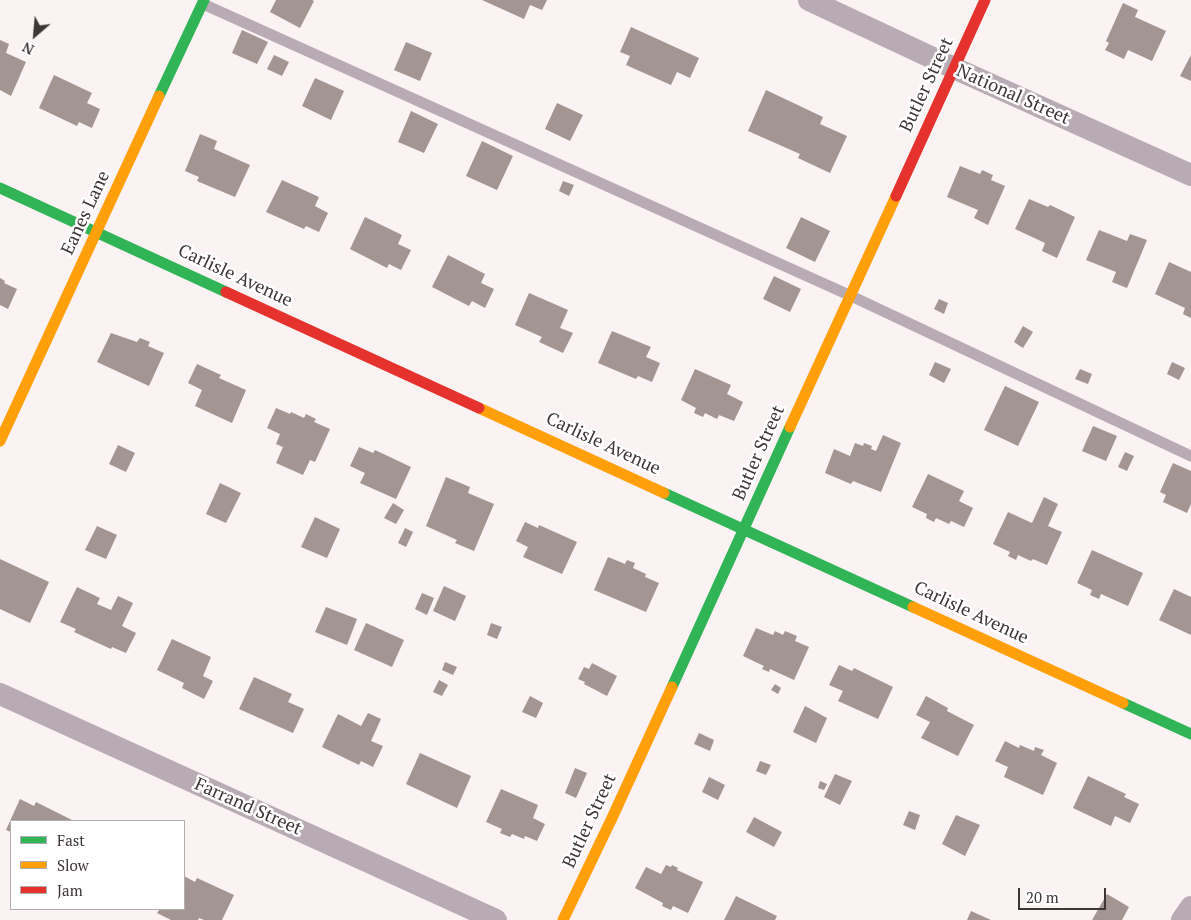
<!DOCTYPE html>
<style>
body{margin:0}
#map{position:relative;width:1191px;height:920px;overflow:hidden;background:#faf2f3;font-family:"PT Serif",serif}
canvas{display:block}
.legend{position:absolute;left:10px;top:820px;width:175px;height:90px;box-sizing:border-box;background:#fff;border:1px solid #b1aeaf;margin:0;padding:6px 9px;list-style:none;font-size:15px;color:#3d3536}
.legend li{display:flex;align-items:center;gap:10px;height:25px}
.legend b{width:25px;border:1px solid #b1aeaf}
.north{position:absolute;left:10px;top:10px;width:50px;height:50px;-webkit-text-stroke:4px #fff;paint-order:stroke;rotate:207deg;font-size:14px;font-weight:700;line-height:20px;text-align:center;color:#3d3536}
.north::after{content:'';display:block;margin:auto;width:18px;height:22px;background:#3d3536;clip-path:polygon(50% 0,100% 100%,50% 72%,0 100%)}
.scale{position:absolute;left:1018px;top:888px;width:88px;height:22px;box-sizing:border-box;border:2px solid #3d3536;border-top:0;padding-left:6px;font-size:15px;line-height:18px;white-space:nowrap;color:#3d3536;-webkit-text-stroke:4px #fff;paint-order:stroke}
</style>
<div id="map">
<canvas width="1191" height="920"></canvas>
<ul class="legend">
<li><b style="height:6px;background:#30b455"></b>Fast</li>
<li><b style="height:6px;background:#ff9f0a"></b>Slow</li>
<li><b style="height:6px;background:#e5322d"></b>Jam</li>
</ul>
<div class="north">N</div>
<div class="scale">20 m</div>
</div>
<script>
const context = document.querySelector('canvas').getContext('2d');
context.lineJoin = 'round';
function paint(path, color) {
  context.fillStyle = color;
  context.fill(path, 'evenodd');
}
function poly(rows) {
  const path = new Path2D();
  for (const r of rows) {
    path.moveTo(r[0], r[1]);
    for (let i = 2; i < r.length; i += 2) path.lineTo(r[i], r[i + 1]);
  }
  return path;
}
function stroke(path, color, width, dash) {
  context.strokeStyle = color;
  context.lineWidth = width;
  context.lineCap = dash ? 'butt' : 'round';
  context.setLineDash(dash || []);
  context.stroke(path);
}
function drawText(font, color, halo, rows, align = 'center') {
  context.font = font + ' "PT Serif",serif';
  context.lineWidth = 5;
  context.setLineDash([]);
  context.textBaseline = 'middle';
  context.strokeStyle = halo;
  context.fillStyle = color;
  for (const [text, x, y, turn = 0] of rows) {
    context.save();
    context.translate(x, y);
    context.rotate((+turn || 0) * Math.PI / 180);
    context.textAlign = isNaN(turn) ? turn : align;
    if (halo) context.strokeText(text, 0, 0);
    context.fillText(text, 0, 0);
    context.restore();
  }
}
paint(poly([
 [276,0,312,0,314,1,300,28,270,12],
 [482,0,547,0,542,10,530,5,524,19],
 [1123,3,1138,10,1135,17,1166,31,1152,61,1128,50,1124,59,1105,50,1109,43,1106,41],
 [631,27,699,58,690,78,677,72,671,85,626,65,630,56,620,52],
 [242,30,268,42,257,64,232,53],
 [0,40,9,44,6,53,26,62,11,96,0,90],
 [406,42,432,53,420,81,394,70],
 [274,55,289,62,282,76,267,69],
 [1191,55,1191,81,1180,76],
 [54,75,92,93,87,103,100,109,92,128,79,122,77,126,39,108],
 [315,78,344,91,331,120,302,106],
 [766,90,823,117,820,124,847,136,830,173,798,158,800,154,748,131],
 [557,103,583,115,570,141,545,129],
 [411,111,438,124,424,153,398,142],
 [200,134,217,141,214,149,250,165,235,197,197,181,199,177,185,171],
 [482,141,513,156,497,190,466,176],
 [960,166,980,174,982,170,993,175,991,180,1005,186,988,225,974,218,978,210,947,197],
 [282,180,319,197,315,206,328,213,319,232,306,226,304,229,266,212],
 [563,181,574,185,569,196,559,191],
 [1029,199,1048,207,1050,205,1075,217,1057,258,1042,251,1045,243,1015,229],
 [365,217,402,235,398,244,411,250,401,270,389,264,387,268,350,249],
 [801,217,830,231,815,262,786,248],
 [1099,230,1127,241,1130,234,1147,240,1127,288,1112,282,1116,272,1086,260],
 [448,255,485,274,481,283,494,289,485,308,472,301,469,306,432,287],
 [1169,262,1191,272,1191,318,1183,314,1185,308,1155,294],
 [774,276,801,289,790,312,763,299],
 [0,278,5,281,4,283,17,289,8,309,0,305],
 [529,293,568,310,560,328,573,333,563,353,539,342,542,337,515,325],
 [939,299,948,303,944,314,934,309],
 [1023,326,1033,332,1023,348,1014,342],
 [612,331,651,347,646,357,660,363,652,382,638,376,636,379,598,363],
 [111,333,137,342,140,338,150,342,148,346,164,353,149,386,97,362],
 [935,362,951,369,944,383,929,375],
 [1172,362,1185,368,1179,380,1167,374],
 [197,364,221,375,219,378,246,390,232,423,195,406,202,390,188,383],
 [695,369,731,385,727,394,743,402,734,421,719,415,717,419,705,413,703,417,694,413,696,408,681,400],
 [1080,369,1092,374,1088,384,1075,379],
 [1005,386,1039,402,1018,446,984,430],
 [276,408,290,414,291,412,304,418,306,414,316,419,314,422,330,429,315,462,310,460,303,475,276,463,283,447,276,444,280,434,267,428],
 [1093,426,1117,436,1106,461,1082,451],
 [883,435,901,443,881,492,853,481,851,484,825,473,834,449,850,456,855,443,863,446,864,443,872,446,871,449,876,451],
 [118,445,135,453,126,472,109,464],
 [359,447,373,453,375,450,411,467,396,499,360,483,365,473,350,466],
 [1125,452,1134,456,1127,471,1118,467],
 [1173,463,1191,471,1191,504,1187,513,1163,502,1166,495,1160,492],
 [928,474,964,491,959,501,973,508,964,527,951,521,949,524,936,518,934,522,926,518,927,514,912,507],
 [446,477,470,487,468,493,494,504,474,551,455,543,457,540,426,526],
 [220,483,241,493,226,523,206,514],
 [1044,497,1058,504,1048,526,1062,532,1047,565,1033,559,1031,561,1018,555,1016,560,1008,556,1010,552,993,544,1008,512,1032,523],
 [393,503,404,510,396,524,384,518],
 [315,517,340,529,327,558,301,547],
 [525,522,538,528,539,525,577,542,562,574,523,557,528,547,516,541],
 [97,526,117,535,106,559,85,550],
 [405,528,413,532,406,547,398,543],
 [1092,550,1143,573,1128,606,1101,594,1099,599,1090,595,1092,590,1077,583],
 [608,557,625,564,627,560,635,563,633,568,646,574,645,577,659,583,646,612,594,590],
 [0,559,49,582,30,623,0,609],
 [444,586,466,596,455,621,433,611],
 [77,587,100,598,97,604,111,610,118,596,133,603,122,626,136,633,126,653,112,647,111,649,74,632,76,629,60,622],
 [1174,589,1191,597,1191,635,1159,620],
 [422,593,434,598,427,615,415,609],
 [326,607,357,619,347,645,315,632],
 [366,623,404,640,392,667,354,650],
 [491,623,502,627,497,639,487,635],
 [756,628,773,635,775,631,783,635,785,631,797,636,795,641,809,647,794,680,770,669,769,672,762,669,764,666,743,656],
 [172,639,211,657,203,676,213,681,204,699,182,688,184,683,157,670],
 [445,662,457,667,453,675,442,670],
 [592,663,617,676,607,696,584,684,585,682,578,679,584,667,589,669],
 [839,665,852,671,854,668,893,687,878,719,838,701,843,691,829,685],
 [254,677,292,694,288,702,304,709,293,733,239,709],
 [439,680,448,685,442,696,433,692],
 [775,684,781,688,778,694,771,690],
 [530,696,543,703,536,718,522,712],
 [926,696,948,708,947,711,974,725,958,756,921,738,930,722,916,715],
 [805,706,827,718,816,743,793,732],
 [368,713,381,719,371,741,383,746,373,767,361,761,359,765,322,747,338,714,361,726],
 [699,733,714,740,710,751,694,744],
 [1005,741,1019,748,1020,745,1034,751,1035,747,1044,750,1041,755,1057,763,1043,795,1004,777,1008,767,995,761],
 [420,753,471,776,457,808,406,784],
 [760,761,771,765,766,775,756,771],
 [575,768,587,773,576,798,565,793],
 [835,774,852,781,840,805,824,797],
 [1088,776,1126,794,1124,797,1139,804,1130,823,1115,816,1111,826,1073,808],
 [709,777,725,785,718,800,702,792],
 [820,781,827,784,824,790,818,788],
 [501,789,538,805,533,818,545,824,537,841,525,836,524,839,512,834,510,837,500,833,502,829,486,822],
 [20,799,34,806,36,802,74,821,11,821,11,832,6,830],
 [909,811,920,815,915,830,903,825],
 [956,815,980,825,965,856,942,844],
 [754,817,782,832,774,847,746,832],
 [666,865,671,867,672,865,678,868,677,870,703,882,688,913,673,906,671,910,662,906,663,903,635,888,646,867,661,874],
 [184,876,195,882,197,878,234,895,222,920,204,920,199,918,198,920,171,920,157,913,160,909,184,909],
 [1107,894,1129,907,1122,920,1092,920],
 [736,896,777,916,775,920,724,920],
 [971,911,991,920,967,920]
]), '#a29592');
stroke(poly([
 [203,4,849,295,1191,456]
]), '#b9abb3', 11);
stroke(poly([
 [809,0,954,68,1191,175],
 [0,694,496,920],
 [1182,920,1191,907]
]), '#b9abb3', 22);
stroke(poly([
 [159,96,204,0],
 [0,188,226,292],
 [664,493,913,607],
 [672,687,790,427],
 [1123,703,1191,734]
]), '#30b455', 11);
stroke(poly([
 [479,408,664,493],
 [790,427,896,196],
 [0,441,159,96],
 [913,607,1123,703],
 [563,920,612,818,672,687]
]), '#ff9f0a', 11);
stroke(poly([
 [896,196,985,0],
 [226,292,479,408]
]), '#e5322d', 11);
drawText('18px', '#3d3536', '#fff', [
 ["Butler Street",927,85,-65],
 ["National Street",1013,95,24],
 ["Eanes Lane",86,213,-65],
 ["Carlisle Avenue",235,276,25],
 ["Carlisle Avenue",603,444,25],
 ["Butler Street",759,453,-66],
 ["Carlisle Avenue",971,613,25],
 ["Farrand Street",248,807,24],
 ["Butler Street",590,821,-65]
]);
</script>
